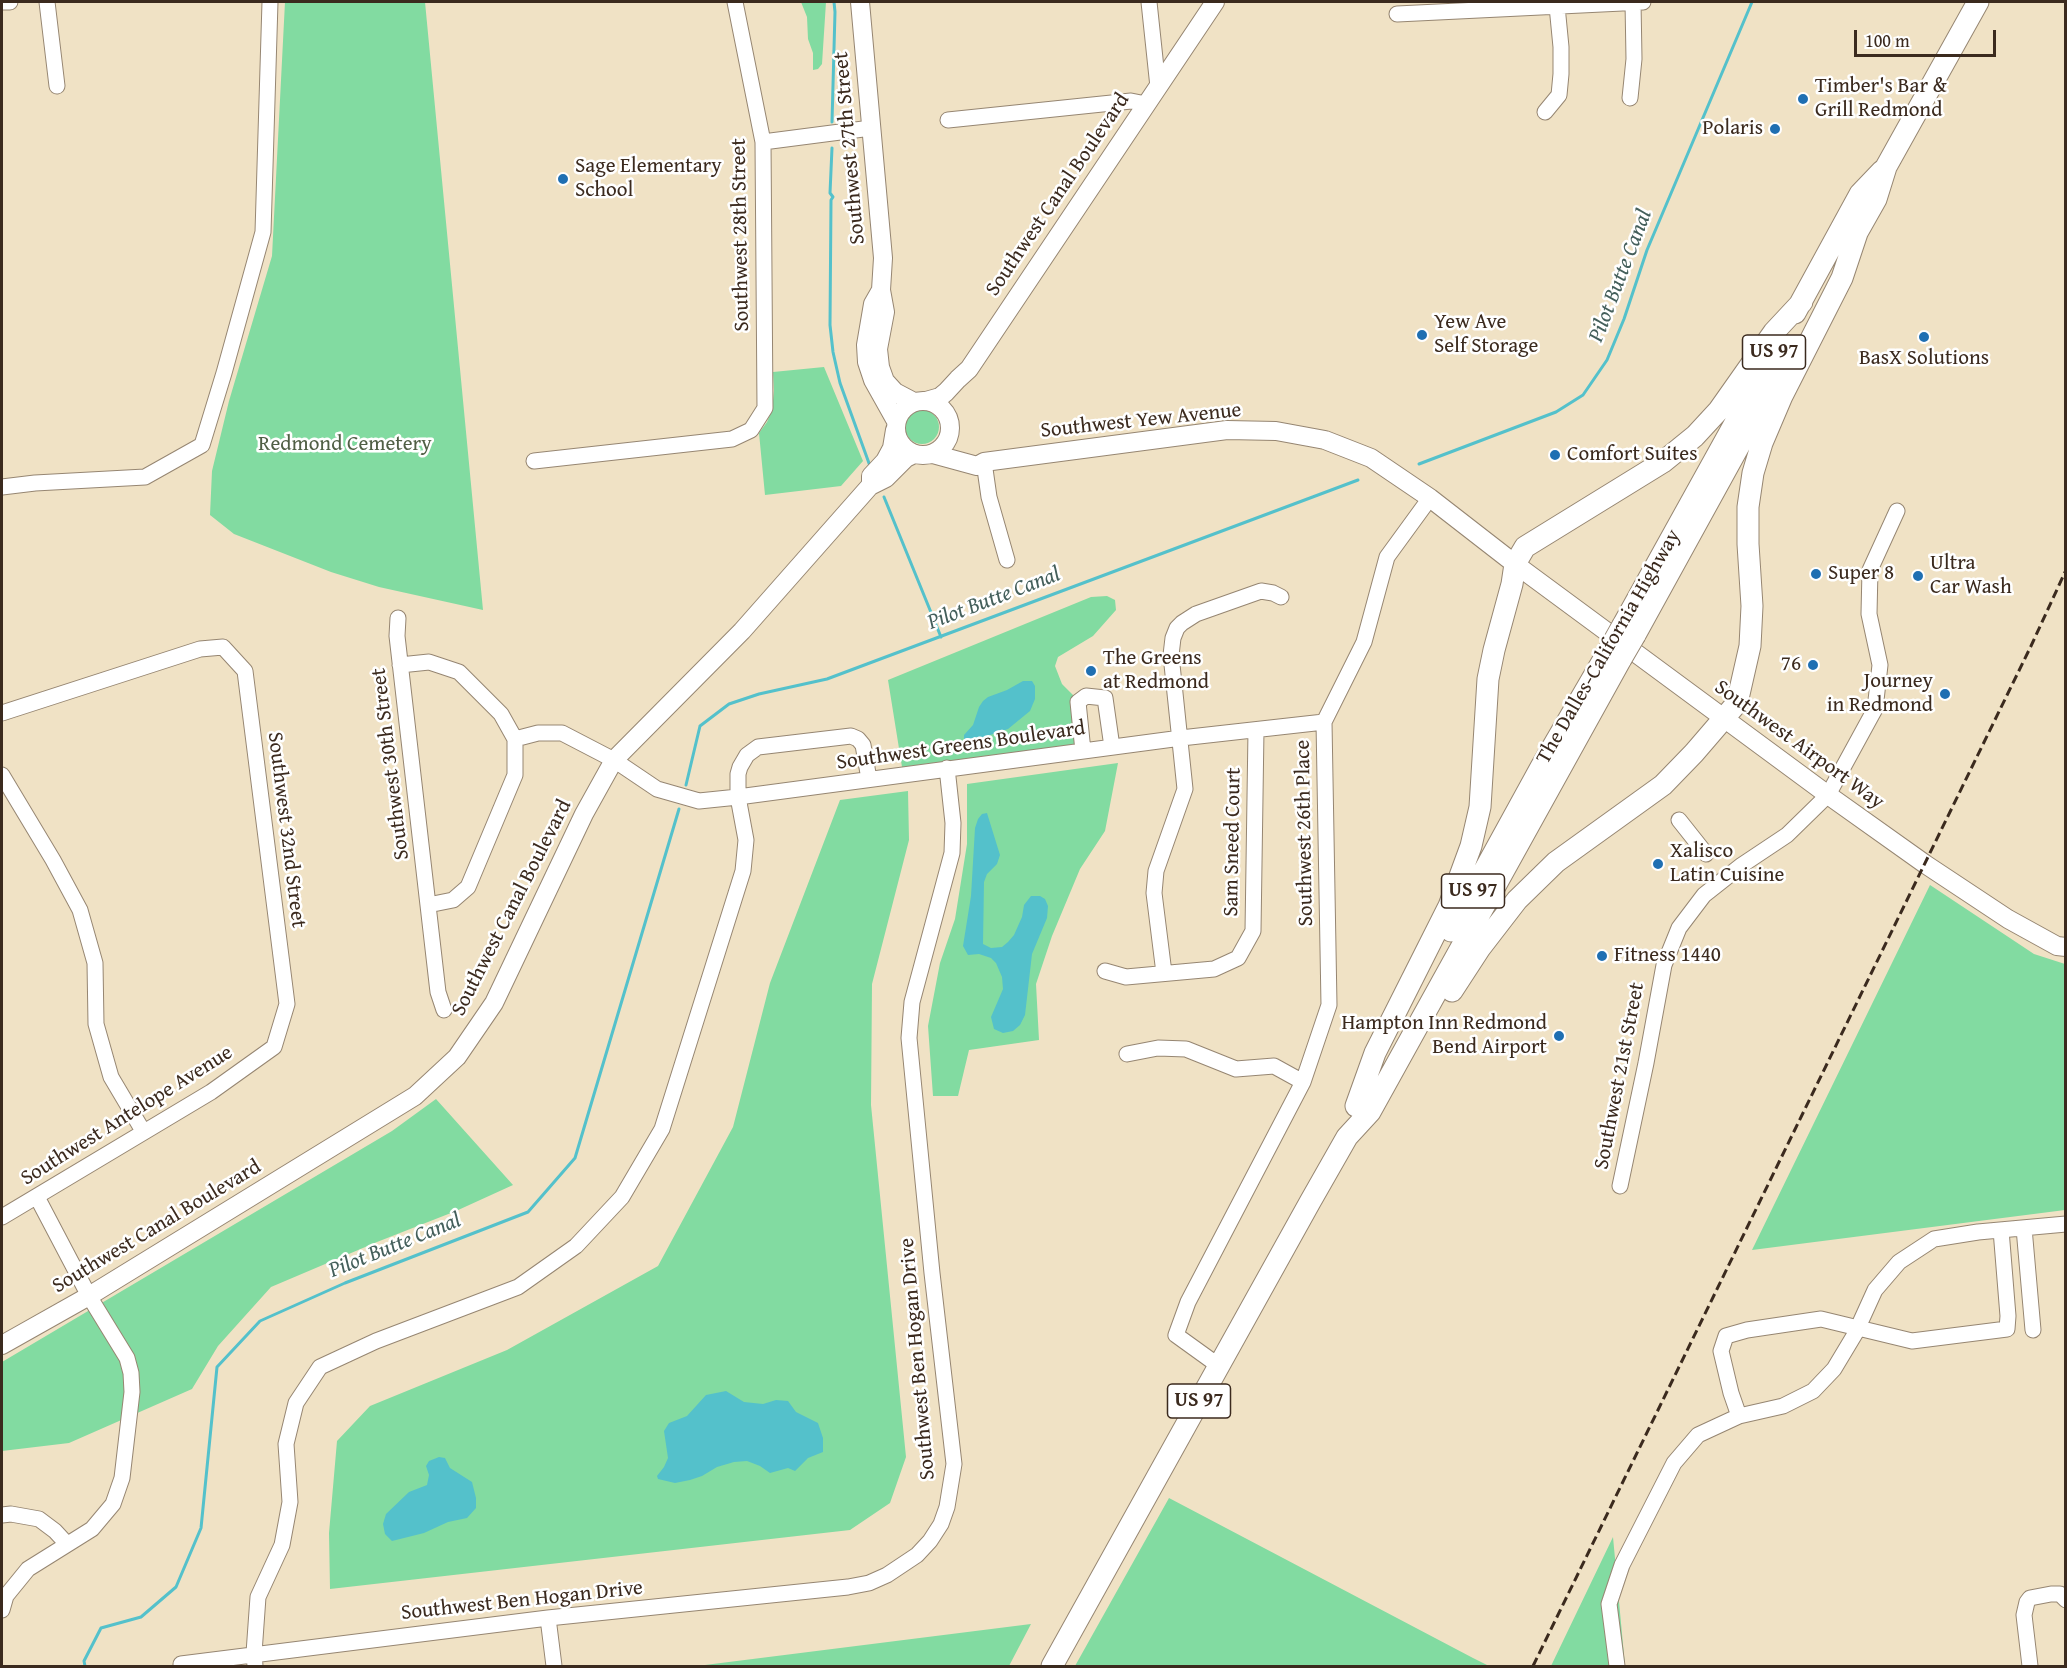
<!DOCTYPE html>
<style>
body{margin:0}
#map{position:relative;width:2067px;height:1668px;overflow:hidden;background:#f0e2c5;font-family:"Gentium Book Plus",serif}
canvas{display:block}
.frame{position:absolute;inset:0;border:3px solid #3b2a1e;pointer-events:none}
.scale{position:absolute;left:1854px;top:30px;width:142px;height:27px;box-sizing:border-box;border:3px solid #3b2a1e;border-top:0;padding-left:8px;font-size:18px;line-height:21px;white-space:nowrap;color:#3b2a1e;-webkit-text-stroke:4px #fff;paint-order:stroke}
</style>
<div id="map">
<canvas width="2067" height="1668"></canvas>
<div class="frame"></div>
<div class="scale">100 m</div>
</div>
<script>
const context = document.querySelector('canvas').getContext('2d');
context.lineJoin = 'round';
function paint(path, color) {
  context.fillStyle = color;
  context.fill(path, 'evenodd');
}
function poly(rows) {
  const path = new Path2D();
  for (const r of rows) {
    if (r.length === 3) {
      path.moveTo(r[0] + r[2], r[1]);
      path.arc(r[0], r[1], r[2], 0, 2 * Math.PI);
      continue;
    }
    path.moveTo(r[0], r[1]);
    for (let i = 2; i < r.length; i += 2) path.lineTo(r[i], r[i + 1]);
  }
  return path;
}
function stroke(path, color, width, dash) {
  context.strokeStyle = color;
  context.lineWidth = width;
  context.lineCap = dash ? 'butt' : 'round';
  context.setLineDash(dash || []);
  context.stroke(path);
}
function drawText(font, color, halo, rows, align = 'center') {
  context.font = font + ' "Gentium Book Plus",serif';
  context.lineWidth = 5;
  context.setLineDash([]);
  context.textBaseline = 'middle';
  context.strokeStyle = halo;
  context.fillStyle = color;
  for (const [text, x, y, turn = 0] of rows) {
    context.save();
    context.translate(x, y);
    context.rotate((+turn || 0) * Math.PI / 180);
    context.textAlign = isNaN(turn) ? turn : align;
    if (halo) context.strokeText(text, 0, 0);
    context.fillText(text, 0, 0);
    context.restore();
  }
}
paint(poly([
 [285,2,425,2,483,610,379,587,331,572,234,534,210,515,212,471,229,401,272,256],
 [801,2,826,2,822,64,818,69,813,70,813,53,808,39,807,17],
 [824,367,863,461,841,486,765,495,759,433,767,422,772,410,774,391,773,372],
 [922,427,17],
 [1107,596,1115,600,1116,610,1093,636,1058,657,1055,666,1062,684,1073,695,1078,744,902,767,888,680,1091,597],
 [1118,763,1105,831,1080,869,1052,936,1036,984,1039,1040,969,1050,958,1096,933,1096,928,1026,940,963,955,919,967,844,967,784],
 [908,791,909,840,872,984,871,1105,906,1457,890,1503,850,1530,330,1589,329,1533,337,1441,370,1406,507,1350,658,1266,733,1127,770,983,840,800],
 [1930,885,2034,954,2065,964,2065,1210,1752,1250],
 [436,1099,513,1185,456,1211,377,1242,271,1287,218,1346,192,1389,69,1443,2,1451,2,1362,392,1131],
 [1169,1498,1473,1658,1489,1666,1075,1666],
 [1613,1537,1625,1666,1551,1666],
 [1031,1624,1009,1666,697,1666]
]), '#82dba1');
paint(poly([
 [1023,681,1032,681,1035,686,1035,699,1030,711,1008,729,978,739,968,745,964,744,964,735,973,725,979,707,983,701,988,697,1007,690],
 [987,813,1000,855,997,864,987,874,984,882,983,944,991,948,1002,947,1008,942,1014,935,1022,917,1024,905,1031,896,1040,896,1045,899,1048,906,1047,918,1032,954,1025,1015,1020,1025,1013,1031,1003,1033,994,1029,991,1017,1003,989,1002,977,996,963,991,958,979,954,968,955,963,946,971,896,975,828,978,819,982,814],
 [726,1391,744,1402,763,1404,776,1400,788,1401,796,1412,818,1423,823,1438,823,1452,808,1458,795,1471,788,1468,770,1473,760,1466,747,1461,734,1462,717,1467,702,1476,690,1480,675,1483,658,1479,657,1476,664,1467,668,1458,664,1431,669,1423,687,1416,706,1395],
 [439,1457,445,1458,450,1468,472,1482,476,1498,476,1508,467,1518,448,1522,424,1533,392,1541,385,1534,383,1524,386,1514,409,1492,427,1485,429,1475,426,1466,429,1461]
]), '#54c1cb');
stroke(poly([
 [832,122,835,12,834,2],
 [832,148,830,193,833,197,831,200,830,325,833,352,840,383,870,466],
 [1419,464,1556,412,1583,395,1607,360,1624,319,1647,250,1752,2],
 [884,497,941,637],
 [686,785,700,726,729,704,759,694,827,679,867,664,1358,480],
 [85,1666,84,1661,101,1628,141,1617,176,1587,201,1528,217,1367,260,1321,345,1283,528,1212,575,1158,679,809]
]), '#54c1cb', 3);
const minor = poly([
 [2,2,10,2],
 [47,2,57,86],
 [1149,2,1158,87],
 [1397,14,1643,2],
 [1630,98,1634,59,1633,2],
 [1545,112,1559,95,1561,74,1561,47,1557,6],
 [948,120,1131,101,1146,104],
 [763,142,871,128],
 [534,461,732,439,751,430,765,408,763,142,735,2],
 [984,462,989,497,1007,560],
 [2,487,35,483,145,477,202,445,224,373,263,232,270,2],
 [398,618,397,636,438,992,444,1010],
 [400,665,429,662,459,672,501,714,515,739,515,775,468,887,453,900,428,905],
 [2,713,200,649,223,647,245,671,287,1004,274,1047,211,1092,2,1217],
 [515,739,538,733,562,733,614,760,657,789,699,801,738,797,1181,738,1324,722],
 [1083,751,1078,702,1086,696,1105,698,1112,747],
 [2,775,53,860,80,910,95,963,96,1024,111,1077,143,1131],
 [1679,820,1706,854],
 [1105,971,1126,977,1214,969,1238,958,1253,931,1256,730],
 [1164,973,1154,893,1156,871,1185,789,1171,655,1173,638,1177,628,1182,623,1196,614,1261,591,1273,593,1281,597],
 [1127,1054,1158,1048,1186,1049,1236,1069,1274,1066,1303,1082,1188,1302,1176,1335,1219,1366],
 [1303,1082,1329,1005,1324,722,1364,642,1387,557,1430,498],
 [1620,1186,1646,1063,1664,965,1679,928,1704,895,1742,865,1787,835,1828,795,1875,709,1880,665,1869,614,1870,570,1897,511],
 [2024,1228,2033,1330],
 [1739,1416,1731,1393,1721,1351,1726,1336,1747,1330,1821,1319,1912,1341,2007,1329,2008,1316,2001,1230],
 [2,1515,11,1514,39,1519,55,1531,67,1544],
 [2,1610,6,1596,28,1569,92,1529,113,1504,122,1478,132,1392,131,1373,127,1358,89,1296,37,1197],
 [548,1618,554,1666],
 [181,1664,548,1618,848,1587,869,1583,887,1575,917,1555,930,1541,941,1524,947,1507,954,1464,932,1273,909,1038,912,1002,952,853,953,823,947,768],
 [255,1666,254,1653,258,1597,282,1545,290,1502,286,1444,296,1403,320,1367,376,1341,518,1287,576,1246,622,1197,662,1129,743,871,746,840,738,797,738,774,740,767,747,755,758,747,851,736,858,739,863,745,869,779],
 [1617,1666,1609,1604,1622,1565,1674,1463,1698,1435,1739,1416,1783,1406,1813,1391,1834,1369,1855,1334,1875,1290,1899,1262,1934,1239,1978,1232,2066,1224],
 [2030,1666,2024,1615,2027,1602,2030,1598,2051,1594,2060,1594,2066,1600]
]);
const major = poly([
 [860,2,883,258,881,290,885,312,878,349,880,367,885,381,895,392,914,402],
 [881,290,873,304,866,345,867,362,873,380,896,421],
 [923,428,27],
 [926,401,940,397,946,392,958,379,969,369,1215,2],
 [933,454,977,466,984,462,1227,430,1276,431,1325,440,1371,458,1430,498,1515,564,1828,795,1925,864,2008,919,2057,946,2066,947],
 [871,481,871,476,885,461,892,448,895,430],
 [2,1345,89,1296,415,1096,457,1057,494,1003,584,814,614,760,742,631,870,486,886,478,906,458,914,454]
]);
const highway = poly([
 [1850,245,1876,199,1886,167,1978,2],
 [1795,313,1860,194,1882,171],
 [1623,625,1766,367],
 [1635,635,1777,377],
 [1451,931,1541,767,1609,650],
 [1452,991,1480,948,1517,900,1556,862,1663,785,1694,753,1737,703,1750,646,1752,606,1748,544,1748,507,1753,473,1762,443,1782,396,1842,278,1857,233],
 [1356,1106,1375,1053,1449,906,1471,846,1480,807,1488,679,1494,650,1512,584,1515,564,1525,547,1663,462,1695,436,1719,410,1774,332,1802,302],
 [1052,1666,1310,1202,1347,1137,1370,1112,1621,659]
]);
stroke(minor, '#968672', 17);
stroke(major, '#968672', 20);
stroke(highway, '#968672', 23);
stroke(minor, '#fff', 15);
stroke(major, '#fff', 18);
stroke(highway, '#fff', 21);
stroke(poly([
 [1533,1666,2031,646,2066,570]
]), '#3b2a1e', 3, [9, 4.5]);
const highwayBridge = poly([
 [1609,650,1623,625],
 [1621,659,1635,635]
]);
stroke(highwayBridge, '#968672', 23, []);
stroke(highwayBridge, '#fff', 21);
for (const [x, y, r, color] of [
 [1803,99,6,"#1f6fb2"],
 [1775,129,6,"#1f6fb2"],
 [563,179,6,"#1f6fb2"],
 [1422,335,6,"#1f6fb2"],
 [1924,337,6,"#1f6fb2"],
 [1555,455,6,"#1f6fb2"],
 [1816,574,6,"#1f6fb2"],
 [1918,576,6,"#1f6fb2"],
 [1813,665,6,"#1f6fb2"],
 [1091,671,6,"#1f6fb2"],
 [1945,694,6,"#1f6fb2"],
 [1658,864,6,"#1f6fb2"],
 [1602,956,6,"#1f6fb2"],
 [1559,1036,6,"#1f6fb2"]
]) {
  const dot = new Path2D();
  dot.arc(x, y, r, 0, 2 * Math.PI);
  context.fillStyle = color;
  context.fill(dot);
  stroke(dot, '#fff', 2);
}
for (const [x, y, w] of [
 [1774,352,63],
 [1473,891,63],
 [1199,1401,63]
]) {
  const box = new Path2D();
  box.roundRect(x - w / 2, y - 17, w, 34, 4.5);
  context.fillStyle = '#fff';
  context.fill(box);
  stroke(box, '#3b2a1e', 1.5);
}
drawText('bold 20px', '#3b2a1e', null, [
 ["US 97",1774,352],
 ["US 97",1473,891],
 ["US 97",1199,1401]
]);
drawText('21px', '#3b2a1e', '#fff', [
 ["Timber's Bar &",1815,87],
 ["Grill Redmond",1815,111],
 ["Polaris",1763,129,"right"],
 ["Sage Elementary",575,167],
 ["School",575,191],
 ["Yew Ave",1434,323],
 ["Self Storage",1434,347],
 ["BasX Solutions",1924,359,"center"],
 ["Comfort Suites",1567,455],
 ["Ultra",1930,564],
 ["Car Wash",1930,588],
 ["Super 8",1828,574],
 ["The Greens",1103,659],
 ["at Redmond",1103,683],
 ["76",1801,665,"right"],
 ["Journey",1933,682,"right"],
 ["in Redmond",1933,706,"right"],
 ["Xalisco",1670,852],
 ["Latin Cuisine",1670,876],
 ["Fitness 1440",1614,956],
 ["Hampton Inn Redmond",1547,1024,"right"],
 ["Bend Airport",1547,1048,"right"]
], 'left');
drawText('21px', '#3b2a1e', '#fff', [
 ["Southwest 27th Street",850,148,-95],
 ["Southwest Canal Boulevard",1058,195,-56],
 ["Southwest 28th Street",741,235,-91],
 ["Southwest Yew Avenue",1141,421,-6],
 ["The Dalles-California Highway",1609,647,-60],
 ["Southwest Airport Way",1799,745,36],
 ["Southwest Greens Boulevard",961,746,-8],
 ["Southwest 30th Street",391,764,-97],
 ["Southwest 32nd Street",286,830,83],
 ["Southwest 26th Place",1305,833,-91],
 ["Sam Sneed Court",1233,842,-89],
 ["Southwest Canal Boulevard",512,908,-63],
 ["Southwest 21st Street",1620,1076,-79],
 ["Southwest Antelope Avenue",127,1116,-32],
 ["Southwest Canal Boulevard",157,1227,-31],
 ["Southwest Ben Hogan Drive",918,1359,-95],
 ["Southwest Ben Hogan Drive",522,1601,-6]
]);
drawText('21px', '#505f45', '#fff', [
 ["Redmond Cemetery",345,445]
]);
drawText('italic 22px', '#445f5b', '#fff', [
 ["Pilot Butte Canal",1621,276,-69],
 ["Pilot Butte Canal",994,599,-21],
 ["Pilot Butte Canal",395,1246,-22]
]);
</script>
